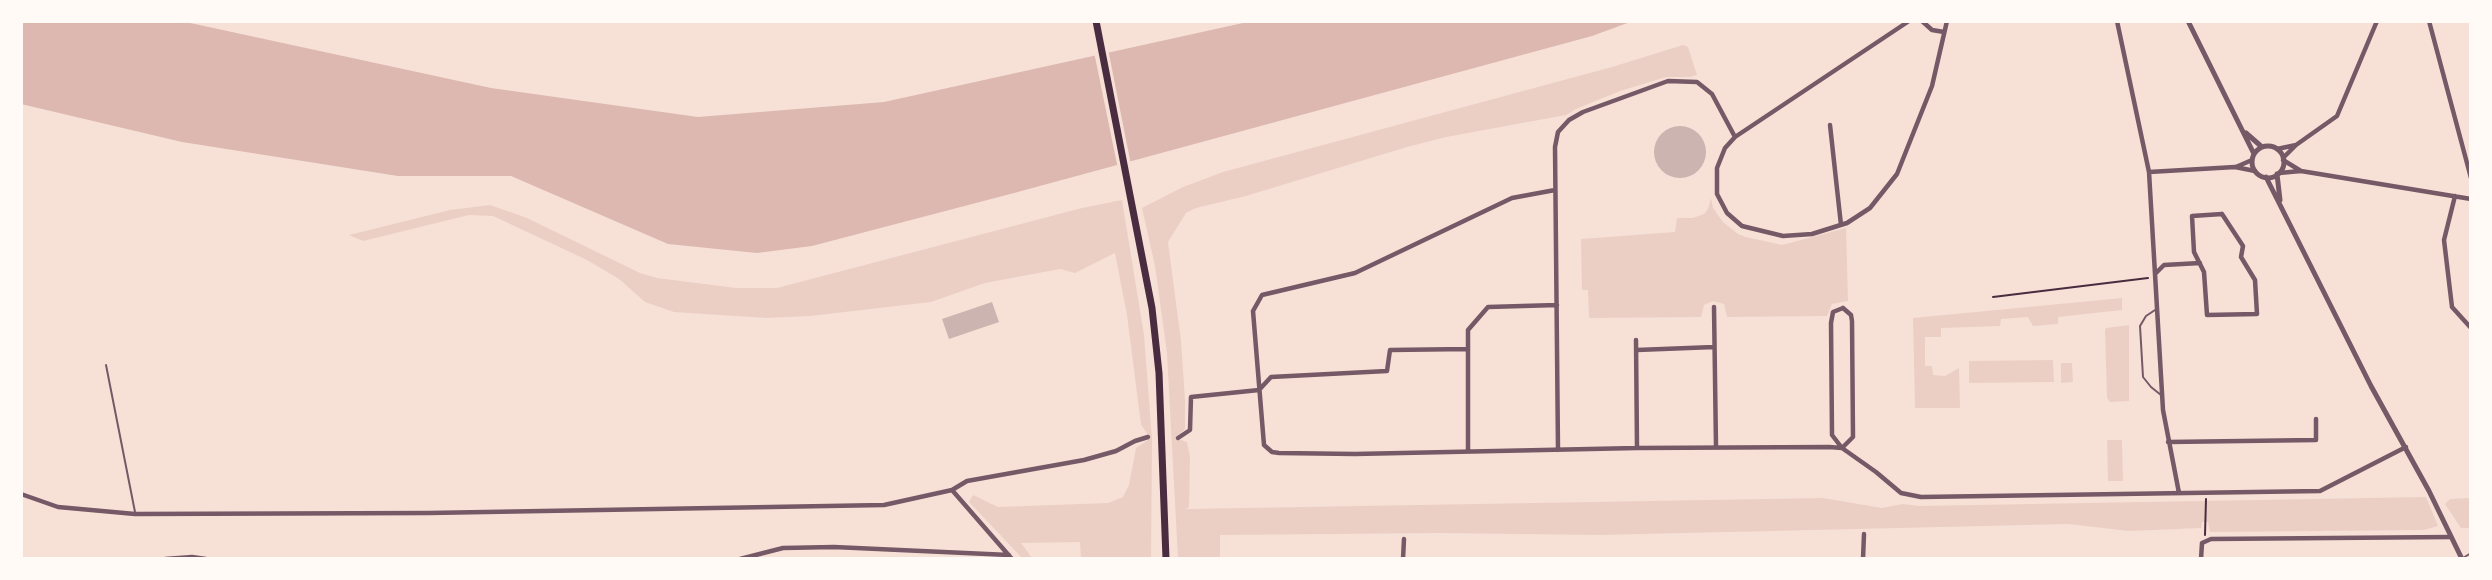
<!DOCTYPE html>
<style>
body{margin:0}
#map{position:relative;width:2492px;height:580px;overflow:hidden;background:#f7e1d7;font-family:Roboto,sans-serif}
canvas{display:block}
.frame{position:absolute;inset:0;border:23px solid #fffaf5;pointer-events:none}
</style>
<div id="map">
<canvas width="2492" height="580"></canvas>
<div class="frame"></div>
</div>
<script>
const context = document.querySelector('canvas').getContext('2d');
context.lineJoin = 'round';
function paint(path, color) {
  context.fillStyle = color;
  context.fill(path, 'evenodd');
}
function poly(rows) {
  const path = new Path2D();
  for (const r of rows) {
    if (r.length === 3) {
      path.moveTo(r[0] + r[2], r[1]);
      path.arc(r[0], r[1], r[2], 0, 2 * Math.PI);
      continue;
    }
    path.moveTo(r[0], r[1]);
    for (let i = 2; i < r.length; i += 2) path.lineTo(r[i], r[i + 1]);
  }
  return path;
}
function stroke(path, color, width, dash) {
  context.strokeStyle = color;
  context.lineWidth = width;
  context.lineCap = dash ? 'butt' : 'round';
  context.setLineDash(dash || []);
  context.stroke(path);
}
paint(poly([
 [1683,45,1688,47,1697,75,1690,77,1666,77,1620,91,1576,109,1566,115,1446,137,1407,147,1246,196,1196,208,1186,213,1168,242,1181,341,1185,400,1185,429,1178,435,1178,439,1187,442,1190,457,1189,507,1186,509,1823,498,1882,508,1903,504,1919,506,2426,497,2438,526,2424,530,2210,532,2208,522,2202,522,2201,528,2129,531,2068,524,1601,535,1438,533,1220,535,1220,559,1178,559,1167,353,1155,266,1142,208,1183,187,1223,172,1612,67],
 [1711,198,1713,208,1723,222,1738,234,1746,237,1782,245,1846,228,1848,301,1832,304,1827,316,1727,317,1724,304,1713,301,1704,305,1701,317,1589,318,1588,290,1582,290,1581,239,1675,232,1677,218,1693,218,1704,214,1708,209],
 [1122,200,1144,335,1152,439,1151,559,1081,559,1080,542,1021,543,1033,559,1023,559,969,502,973,495,998,507,1108,503,1123,497,1129,485,1136,448,1148,440,1147,433,1141,425,1127,315,1115,253,1075,273,1060,269,985,283,931,302,810,316,767,318,674,312,645,302,619,279,587,260,493,216,469,215,363,241,349,235,450,210,490,205,527,218,640,273,657,278,736,288,777,288,1082,208],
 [2122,298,2122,310,2058,317,2058,324,2033,326,2028,317,2001,319,2000,326,1941,328,1941,337,1925,337,1925,366,1932,366,1933,375,1945,376,1959,368,1960,408,1915,408,1913,318],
 [2129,325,2129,401,2110,402,2107,398,2105,330,2106,328],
 [2053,360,2054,382,1969,383,1969,361],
 [2061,363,2072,363,2073,382,2061,383],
 [2107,440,2122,440,2123,481,2108,481],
 [2471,498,2471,528,2461,528,2445,504,2450,499]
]), '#ebcfc5');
paint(poly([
 [21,21,181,21,491,88,698,117,884,102,1252,21,1633,21,1592,36,1014,193,812,246,757,253,668,244,511,176,398,176,182,142,21,104]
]), '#dcb8b0');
paint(poly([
 [1108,49,1131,165,1118,169,1094,52]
]), '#f7e1d7');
paint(poly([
 [1680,152,26],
 [992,302,999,322,949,339,942,319]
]), '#ccb4b1');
stroke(poly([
 [1993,297,2148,278],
 [2205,535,2206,499]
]), '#4a2c40', 2);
stroke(poly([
 [2155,310,2146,316,2140,326,2143,377,2151,387,2161,395],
 [106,365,135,512],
 [2463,558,2471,553]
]), '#755966', 2);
stroke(poly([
 [1909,21,1735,137,1725,148,1717,168,1717,194,1727,213,1742,226,1783,236,1812,234,1847,223,1870,208,1897,174,1932,86,1947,21],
 [1922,21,1932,30,1944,32],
 [2117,21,2149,172,2163,410,2179,493],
 [2429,21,2471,178],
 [1830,125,1841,225],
 [2296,145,2337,116,2377,21],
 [2277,149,2296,145,2283,158],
 [2283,160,2301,171],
 [2236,167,2252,160],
 [2149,172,2235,167,2255,171],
 [2279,173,2301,171,2471,199],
 [1555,190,1512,198,1355,273,1262,295,1253,311,1264,445,1272,452,1279,453,1355,454,1637,448,1829,447,1842,448,1876,472,1901,493,1921,497,2320,491,2406,447],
 [2455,196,2444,240,2452,307,2471,328],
 [2222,214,2243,246,2241,257,2255,280,2257,314,2207,315,2204,272,2194,252,2192,216,2222,214],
 [2156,273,2164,265,2200,263],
 [1714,307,1716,447],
 [1843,308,1851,315,1852,321,1853,437,1842,448,1832,435,1831,323,1833,312,1843,308],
 [1636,340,1637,448],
 [1637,350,1714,347],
 [1178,438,1190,430,1191,397,1259,390,1271,377,1387,371,1390,350,1468,349],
 [2168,442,2316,440,2316,419],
 [1558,450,1555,147,1558,132,1569,120,1583,112,1668,81,1697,82,1712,94,1735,137],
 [1468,451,1468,330,1488,307,1557,305],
 [952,490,1012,559],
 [21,494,58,507,135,514,429,513,884,505,952,490,967,481,1084,460,1116,451,1135,441,1148,437],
 [165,559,192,557,206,559],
 [740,559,783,548,834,547,1009,555],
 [1403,559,1404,539],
 [1863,559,1864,534],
 [2201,559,2202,543,2211,539,2451,537]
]), '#755966', 4.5);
stroke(poly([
 [2188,21,2254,154],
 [2246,133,2262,147],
 [2268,162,16],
 [2277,174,2280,200],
 [2266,177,2371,386,2429,491,2462,559]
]), '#755966', 5);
stroke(poly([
 [1096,21,1152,308,1159,373,1166,559]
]), '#4a2c40', 7);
</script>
